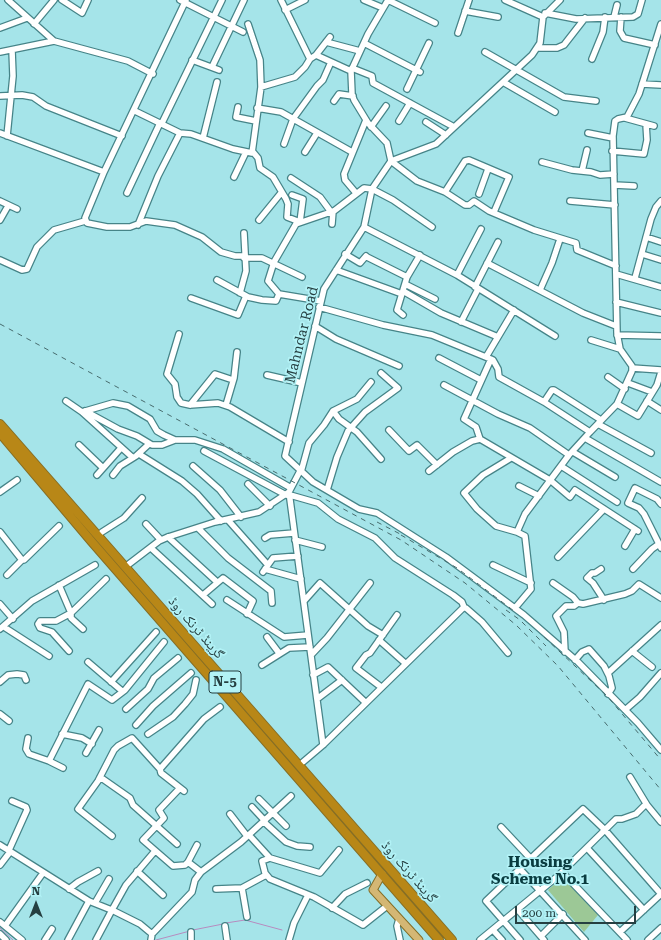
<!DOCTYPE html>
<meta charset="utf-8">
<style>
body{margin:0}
#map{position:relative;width:661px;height:940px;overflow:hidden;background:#a5e4e9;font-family:"Roboto Serif",serif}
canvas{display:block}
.north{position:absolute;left:16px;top:884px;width:40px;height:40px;-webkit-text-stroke:3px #b2f2f6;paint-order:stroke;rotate:0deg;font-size:11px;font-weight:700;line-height:16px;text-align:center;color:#253f41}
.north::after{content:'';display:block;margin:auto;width:14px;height:18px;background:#253f41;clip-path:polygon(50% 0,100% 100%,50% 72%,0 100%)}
.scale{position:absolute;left:515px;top:906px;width:121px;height:18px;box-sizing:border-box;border:2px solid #253f41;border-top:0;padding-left:5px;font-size:12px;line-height:14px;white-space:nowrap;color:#253f41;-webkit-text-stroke:3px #b2f2f6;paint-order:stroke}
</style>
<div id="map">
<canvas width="661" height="940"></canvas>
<div class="north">N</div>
<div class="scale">200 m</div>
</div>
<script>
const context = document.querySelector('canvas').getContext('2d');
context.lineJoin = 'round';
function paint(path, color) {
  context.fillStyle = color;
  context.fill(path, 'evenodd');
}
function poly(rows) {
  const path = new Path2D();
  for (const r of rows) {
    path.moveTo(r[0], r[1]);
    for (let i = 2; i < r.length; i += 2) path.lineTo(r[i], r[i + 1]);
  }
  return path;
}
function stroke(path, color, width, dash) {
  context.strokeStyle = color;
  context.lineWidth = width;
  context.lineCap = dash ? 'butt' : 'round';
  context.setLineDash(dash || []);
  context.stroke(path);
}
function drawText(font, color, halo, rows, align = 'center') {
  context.font = font + ' "Roboto Serif","Noto Naskh Arabic",serif';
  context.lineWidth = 3.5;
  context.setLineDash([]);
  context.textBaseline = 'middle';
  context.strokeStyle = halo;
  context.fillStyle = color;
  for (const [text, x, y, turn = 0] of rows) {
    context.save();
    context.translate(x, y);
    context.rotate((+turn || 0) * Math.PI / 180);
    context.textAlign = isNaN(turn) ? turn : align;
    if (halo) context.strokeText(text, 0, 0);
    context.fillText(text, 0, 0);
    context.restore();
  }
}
paint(poly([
 [565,875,598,915,584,932,548,890]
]), '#9cc896');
stroke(poly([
 [226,923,245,920,282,930],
 [0,928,13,940],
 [193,930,223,924],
 [156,940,190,931]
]), '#b78bbf', 1);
const minor = poly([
 [8,0,54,41,128,61,153,74],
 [62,0,82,13,88,0],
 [180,0,243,32],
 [281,0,310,59,316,55,351,71],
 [364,0,383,8],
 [388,0,368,34,351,71,352,94,354,100,368,123,387,143,391,161,417,181,445,192,465,205,469,205,474,201,489,211,534,230,576,243,577,250,616,266],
 [388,0,435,23],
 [505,0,543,17],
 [560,0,543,17,540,43,532,55,436,144,391,161,372,189,364,227,324,289,285,456,313,482,359,509,377,513,446,557,524,615,578,662,638,723,661,750],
 [285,10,305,0],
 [465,11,498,17],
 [545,13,576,19,633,17,638,14,642,0],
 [614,17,617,5],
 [621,17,620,31,624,38,655,45],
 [34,24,54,0],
 [0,28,27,18],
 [458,33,469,0],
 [326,42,360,51],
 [364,43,420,72],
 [537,48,557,48,564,45,585,18],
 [0,52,54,41],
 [485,52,564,97,596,101],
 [316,55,330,37],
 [592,59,603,32,605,17],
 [192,60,219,70],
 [212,67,244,0],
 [352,68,372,76,373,83,454,127],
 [503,82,555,112],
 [642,84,661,85],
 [261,87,295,77,305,67,310,59],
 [407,89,429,43],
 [0,96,22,95,33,97,46,106,122,136],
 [334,101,339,94,353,96],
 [238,107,236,117,256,121],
 [257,108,281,112,352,152],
 [135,111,180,133,191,134,233,149,252,153,261,87,260,60,248,24],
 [625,118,654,126],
 [399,121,410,103],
 [426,122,446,135],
 [162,123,222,0],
 [371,127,386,106],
 [0,133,104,172,186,0],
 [588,133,613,138],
 [7,136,13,76,12,50],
 [203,138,217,82],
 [284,144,293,119,317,86,323,80,331,62],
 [612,151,644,154,647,140,646,124],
 [253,152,258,158,260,168,273,177,286,199,288,204,287,217,300,222,303,199,292,195],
 [305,152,317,133],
 [542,162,572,170,591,172,600,175,614,174],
 [582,171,587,150],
 [104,172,85,218,87,223,107,227,130,227,146,221,175,225,202,237,221,252,235,256,244,256],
 [234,177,246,152],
 [291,178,320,197,331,212],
 [614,185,634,186],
 [445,192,465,161,469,160,509,177,494,212],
 [127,193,160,123],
 [356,193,345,180,344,174,366,120],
 [479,194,488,169],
 [0,201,17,209],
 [570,201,615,205],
 [0,220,8,206],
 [259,220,281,193],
 [332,224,333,211],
 [138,225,158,176,180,133],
 [364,227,457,275,555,336],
 [646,237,661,242],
 [345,254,360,263,366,256,367,257,407,277],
 [642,254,661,260],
 [244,258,262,258,302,277],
 [0,260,22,270,27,269,37,247,54,230,85,221],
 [487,263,583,313,616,326],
 [336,270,402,294],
 [616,274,661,287],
 [457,275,481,229],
 [635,278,651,219,656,207,661,201],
 [217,280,248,297,262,300,276,301,279,294],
 [405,284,435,299],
 [475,287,498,242],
 [540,290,552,263,560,239],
 [403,291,441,313,498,337],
 [240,293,246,271,244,233],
 [191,298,238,315,246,296],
 [321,301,279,294,268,281,274,262,296,224,334,211,364,188,372,189,393,200,432,227],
 [616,302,661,313],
 [319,307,383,325,432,335,493,360,498,369,499,377,544,402,590,432,617,404,632,371,632,366,620,349,617,333,613,136,615,121,618,119,627,117,639,94,661,24],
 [403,315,397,310,407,277,420,255],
 [461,322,478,289],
 [315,326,336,339,399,366],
 [179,334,167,374,175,384,177,397,181,403,190,405,218,403,230,407,289,442],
 [617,335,661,336],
 [591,340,620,349],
 [486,357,514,310],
 [439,358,481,380],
 [491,359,464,419,476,427,480,439,550,480,570,497,575,490,638,531],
 [632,368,661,370],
 [267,375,302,383],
 [608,377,625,389],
 [628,383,652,392],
 [444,385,498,414,530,428,569,455],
 [66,401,82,412,113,403,128,406,150,419,157,431,164,435,175,440,195,440,223,449,291,488],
 [647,401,661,410],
 [544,402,552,390,554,390,601,420],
 [617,404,638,416,657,385,661,372],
 [190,405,215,374,233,380],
 [226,405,234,378,237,352],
 [85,411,118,429,137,436,152,445,162,445,175,440],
 [333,411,339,419,357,432,381,459],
 [82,412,132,457],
 [598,424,651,453],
 [389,430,409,451,417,445,437,465],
 [585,438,661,482],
 [79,445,103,468],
 [204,451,286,495],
 [573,452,615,477],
 [139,454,182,481,197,494,221,521],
 [511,458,483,475,464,493,477,509,496,526,517,532],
 [193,466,220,490,241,517],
 [561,466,617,502],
 [429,471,453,452,472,441,480,439],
 [301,472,309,443,324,425,333,411,357,399,371,382],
 [97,475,121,448],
 [113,475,120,466,136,456,149,444],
 [248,484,270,506],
 [519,486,539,496],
 [327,490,337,457,348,431,365,412,398,388,381,373],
 [0,492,17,480],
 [289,492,323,745],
 [290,495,318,503,338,519,375,538,395,558,453,595,462,602,464,607],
 [661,504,657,499,635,488,628,503,639,508,644,514,661,548],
 [228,520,267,564],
 [146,524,161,540],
 [198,528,228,558,271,591,272,603],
 [0,532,22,560,24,560,59,526],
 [102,532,124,518,142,498],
 [168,537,217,582],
 [265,538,270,535,294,533],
 [295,540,322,547],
 [625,546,635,529],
 [151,548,212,604],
 [558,557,604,509],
 [129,564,159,541,168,537,215,522,259,512,289,492,300,471],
 [493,565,531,583],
 [265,569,301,579],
 [601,569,595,573,592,573,587,578,593,583,604,600],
 [633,569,652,549,659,544],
 [263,572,273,558,298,556],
 [7,575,22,560],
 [553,583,573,597,578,603,583,604,625,594,632,591,639,584,661,598],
 [59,585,71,613,56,621,40,621,38,624,40,628,52,632,69,651],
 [203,595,223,578,253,601,247,614],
 [227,600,284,637,308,635],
 [304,601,320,583,368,626,383,635],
 [0,604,13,619],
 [515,608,531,589,525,536,517,532,525,514,569,455,590,432],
 [4,627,49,656],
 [0,629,32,601,95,565],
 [83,629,71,618,71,613,106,579],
 [267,637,279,653],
 [379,640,405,663],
 [632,651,652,667],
 [565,652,564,632,556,616,566,606,574,606,578,603],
 [311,655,327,638,370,583],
 [575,660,582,652,589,649,604,666,609,676,612,688,608,694],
 [88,662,122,691],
 [262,665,289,648,310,647],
 [608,673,661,625],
 [313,675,328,667,365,702],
 [0,682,8,675,17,674,24,675,26,680],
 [111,682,156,632],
 [381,687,356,668,366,655,370,653,397,615],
 [317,699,342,680],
 [126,709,148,689,154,678,178,658],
 [625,710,640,697,661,673],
 [0,714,9,721],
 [136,725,153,706,191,673],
 [62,734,82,738,92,744],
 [148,734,173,717,185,704,193,694,196,680],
 [28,738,26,749,29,754,49,761,63,768],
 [86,753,99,730],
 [49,761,88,684,112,700,125,690,164,642],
 [303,762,323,745,463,608,466,608,482,622,508,653],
 [100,777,130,798,133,805,177,844],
 [180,788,159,810,164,818,143,840,173,866,185,865,188,862,201,872],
 [184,791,161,773,160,769,204,719,220,707],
 [259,799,286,826],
 [647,805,661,822],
 [252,807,265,821],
 [230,814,247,836],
 [264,822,286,842,297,846,310,847],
 [501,827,531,859],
 [249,835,270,858],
 [112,836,78,809,98,781,114,750,118,746,132,738,160,769],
 [0,845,89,901,114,911,140,924,152,934,192,892,195,880,201,872,241,842,291,796],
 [587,848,644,910],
 [9,850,27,810,26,807,12,801],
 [339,850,320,873,270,858,262,861,265,873,270,879,314,897,363,925,387,906],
 [188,862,197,845],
 [0,865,10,852],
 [520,869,585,940],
 [137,871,163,895],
 [562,872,627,940],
 [242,888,247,917],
 [69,889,78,882,98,871],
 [216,889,242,888,266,875],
 [95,903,109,879],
 [332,908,345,894,367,883],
 [112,910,126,885,155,851],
 [518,910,544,940],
 [399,919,397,926,400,940],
 [0,922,22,940],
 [5,926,43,873],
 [225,926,227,940],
 [493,930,502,940],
 [191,932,191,940],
 [620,932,661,894],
 [0,934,6,940],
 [541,936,563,914],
 [45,940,52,929],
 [68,940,89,901],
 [96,940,112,910],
 [151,940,152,934],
 [289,940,294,923,308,895],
 [480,940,558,876,616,819,622,819,636,814,644,806,647,805,630,777],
 [520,940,486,901,583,809,605,830,661,894],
 [648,940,661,928]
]);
const major = poly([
 [382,874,373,890,419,940]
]);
const highway = poly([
 [0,424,452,940],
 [0,433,92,542,439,940]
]);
stroke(minor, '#468488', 8);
stroke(major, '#856e26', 9);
stroke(highway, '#856e26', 10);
stroke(minor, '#fff', 5.5);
stroke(major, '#d4b774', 7);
stroke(highway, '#b88717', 8);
stroke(poly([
 [0,324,401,540,465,583,516,625,558,666,661,790],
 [377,522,402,535],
 [401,535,457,568,514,611],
 [506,610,520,620,546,646],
 [544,637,607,696,661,760]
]), '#486c6e', 1, [5, 5]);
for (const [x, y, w] of [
 [225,682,32]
]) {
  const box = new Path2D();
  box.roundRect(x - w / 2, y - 11, w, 22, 3);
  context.fillStyle = '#b2f2f6';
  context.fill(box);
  stroke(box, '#253f41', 1);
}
drawText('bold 13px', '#253f41', null, [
 ["N-5",225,682]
]);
drawText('14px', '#253f41', '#b2f2f6', [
 ["Mahndar Road",302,335,-76],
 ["گرینڈ ٹرنک روڈ",196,628,49],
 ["گرینڈ ٹرنک روڈ",409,872,49]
]);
drawText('bold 15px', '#093c40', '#b2f2f6', [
 ["Housing",540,863],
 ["Scheme No.1",540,880]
]);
</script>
